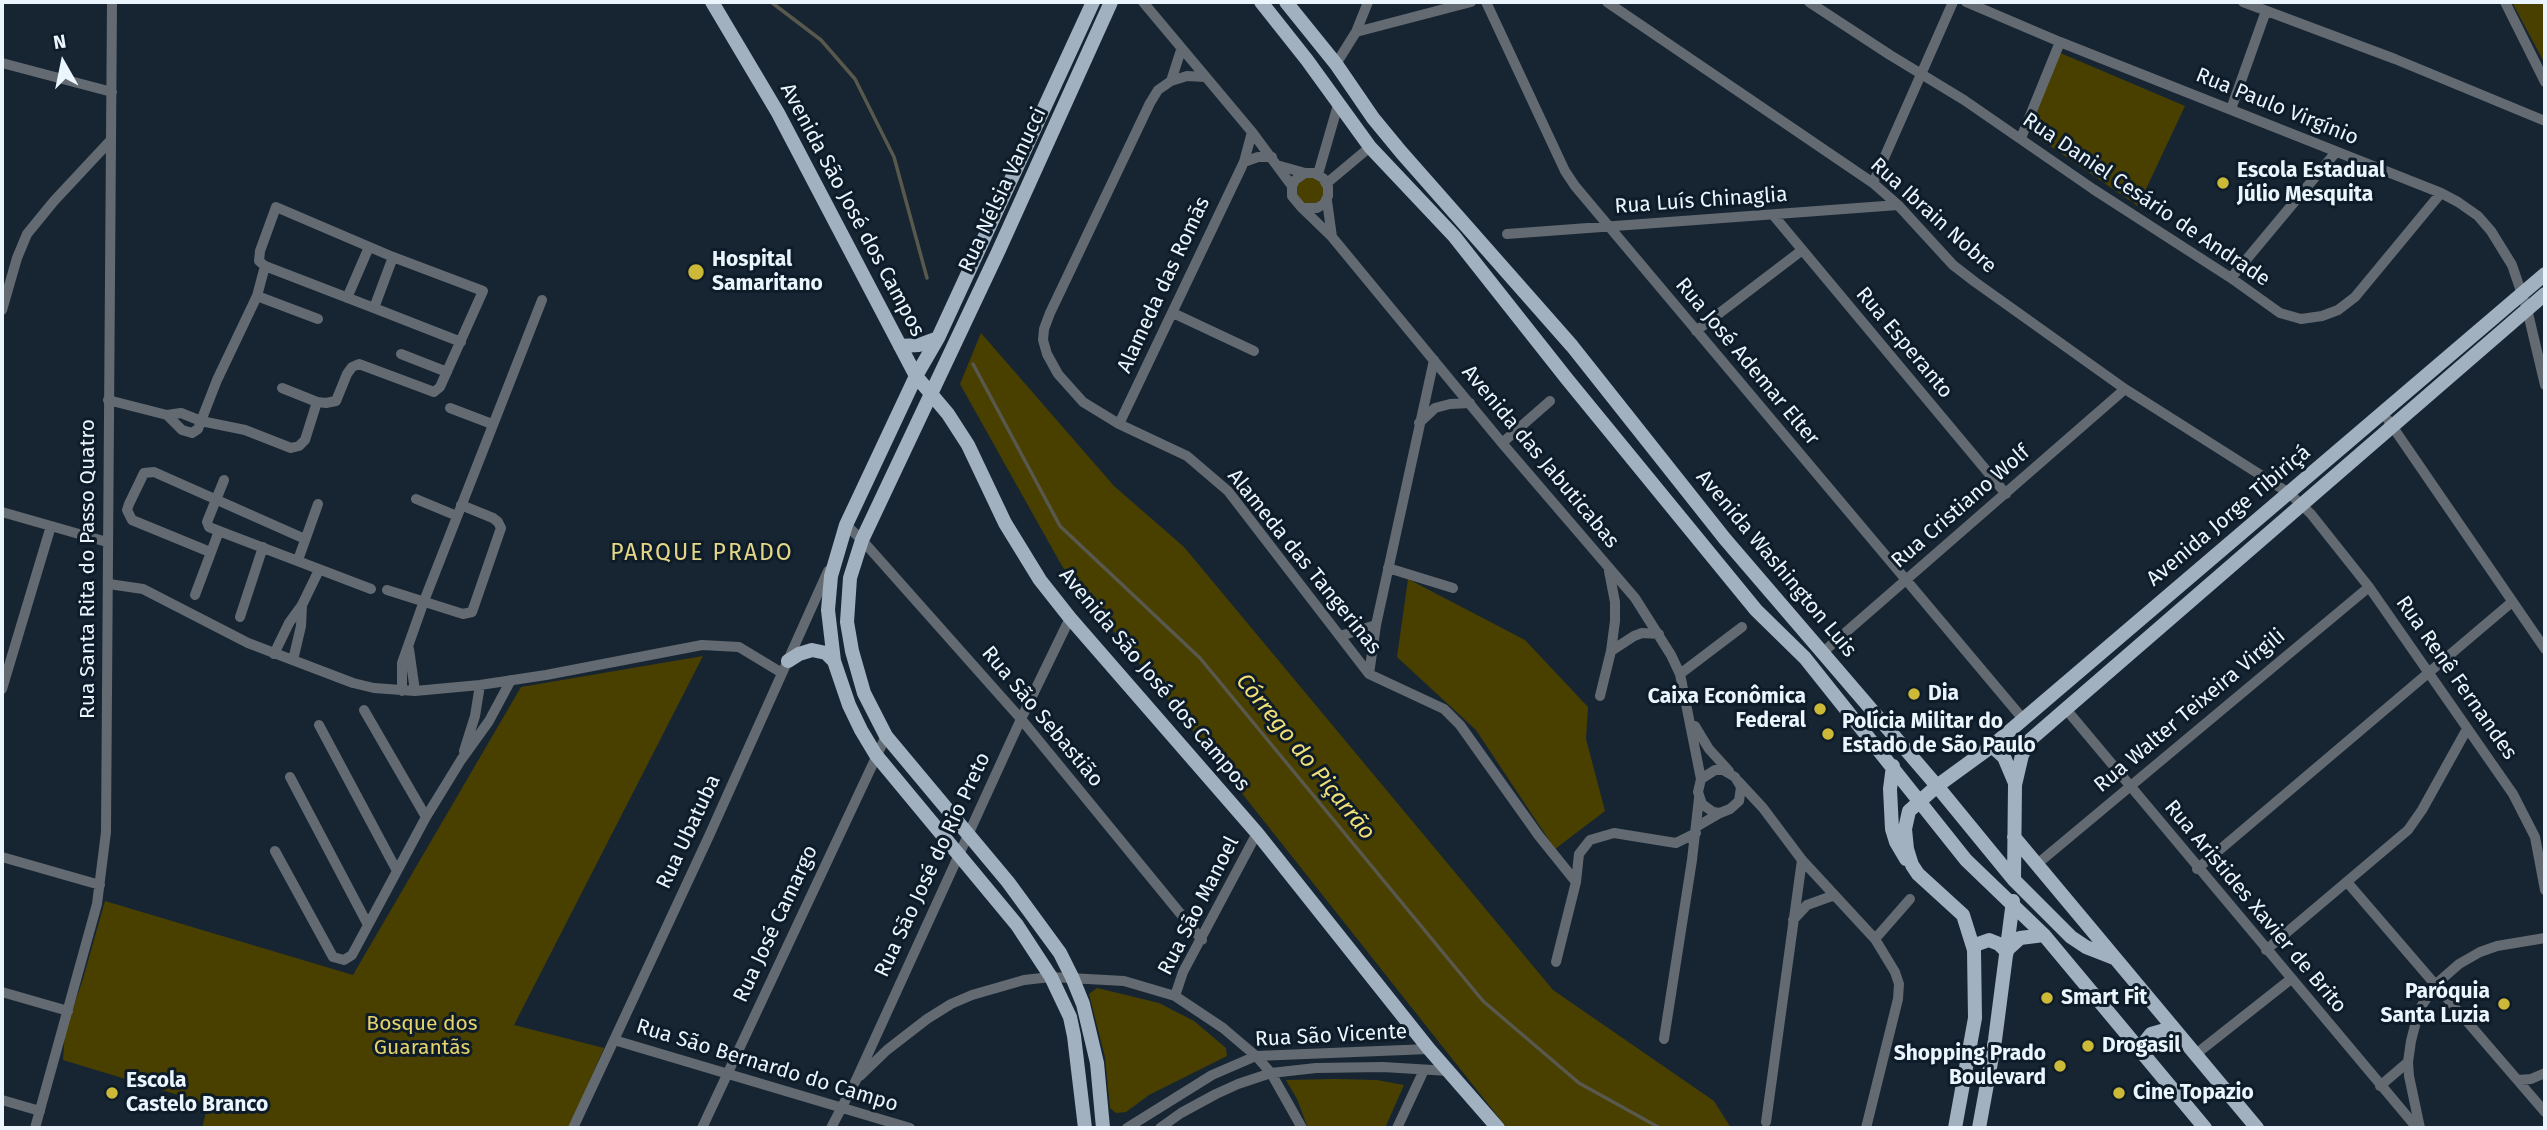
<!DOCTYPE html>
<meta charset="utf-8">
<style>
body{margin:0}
#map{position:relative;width:2547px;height:1130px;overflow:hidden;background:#172533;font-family:"Fira Sans",sans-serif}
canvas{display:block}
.frame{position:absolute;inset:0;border:4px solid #ebf5fe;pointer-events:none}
.north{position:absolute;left:28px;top:28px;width:70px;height:70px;-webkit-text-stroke:5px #0e1c29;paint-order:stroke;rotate:351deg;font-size:19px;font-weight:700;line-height:28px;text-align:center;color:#ebf5fe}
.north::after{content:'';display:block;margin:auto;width:24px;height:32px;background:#ebf5fe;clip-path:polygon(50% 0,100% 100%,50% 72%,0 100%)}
</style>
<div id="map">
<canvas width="2547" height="1130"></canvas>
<div class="frame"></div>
<div class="north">N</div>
</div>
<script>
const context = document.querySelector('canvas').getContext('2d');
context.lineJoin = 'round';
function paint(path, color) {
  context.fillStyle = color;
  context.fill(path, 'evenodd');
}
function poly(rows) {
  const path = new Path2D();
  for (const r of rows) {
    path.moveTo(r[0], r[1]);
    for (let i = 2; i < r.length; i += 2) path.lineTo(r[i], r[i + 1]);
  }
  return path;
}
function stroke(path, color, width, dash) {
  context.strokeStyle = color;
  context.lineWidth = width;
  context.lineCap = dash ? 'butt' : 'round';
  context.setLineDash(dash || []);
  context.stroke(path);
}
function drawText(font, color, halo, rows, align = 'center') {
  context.font = font + ' "Fira Sans",sans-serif';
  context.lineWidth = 6;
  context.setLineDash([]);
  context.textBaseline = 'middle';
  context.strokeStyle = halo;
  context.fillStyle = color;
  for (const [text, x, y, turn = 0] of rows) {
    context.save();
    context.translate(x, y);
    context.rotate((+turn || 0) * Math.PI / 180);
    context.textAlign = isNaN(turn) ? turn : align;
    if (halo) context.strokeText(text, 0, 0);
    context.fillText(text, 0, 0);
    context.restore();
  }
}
paint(poly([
 [2512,2,2545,2,2545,64],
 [2058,52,2185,106,2138,206,2028,131],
 [1305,175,1322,179,1326,197,1311,207,1301,204,1295,193,1298,181],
 [981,333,1114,486,1184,547,1553,990,1714,1101,1731,1128,1507,1128,1062,566,960,384],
 [1408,579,1525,640,1588,707,1586,739,1605,811,1555,849,1476,730,1397,657],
 [703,656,514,1025,604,1048,569,1128,202,1128,208,1104,63,1060,65,1032,83,979,105,901,353,975,521,687],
 [1097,988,1159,1003,1194,1021,1226,1048,1227,1056,1149,1095,1126,1112,1116,1113,1110,1108,1105,1057,1089,994],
 [1335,1079,1377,1080,1404,1085,1385,1128,1308,1128,1297,1099,1286,1080]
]), '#494000');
stroke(poly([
 [771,2,821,40,855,79,894,157,927,278],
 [973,364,1060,526,1200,658,1483,1001,1579,1083,1660,1128]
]), '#58584d', 3.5);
stroke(poly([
 [1143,2,1252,132,1292,186],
 [1486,2,1565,171,1575,186,2023,719],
 [1607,2,1873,183,1898,205,1953,265,1975,282,2125,389,2289,493,2311,514,2369,587,2513,794,2535,837,2545,890],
 [1809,2,1890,55,1964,100,2093,189,2231,278,2280,313,2301,319,2322,316,2338,310,2355,297,2441,193],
 [1966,2,2060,42,2441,193,2458,202,2478,216,2491,231,2512,265,2527,309,2545,385],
 [2243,2,2395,59,2545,121],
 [2505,2,2545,82],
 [1356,32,1471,2],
 [2,63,112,92],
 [1336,64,1356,32,1368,2],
 [1205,77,1187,76,1171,81,1158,90,1150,103,1050,313,1044,329,1043,340,1047,354,1058,374,1083,402,1119,424,1187,456,1228,491,1369,674,1444,709,1460,725,1539,836,1576,882],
 [1171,81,1181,50],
 [2231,109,2266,11],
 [2021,138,2060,42],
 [1244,162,1258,157,1272,157],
 [1280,166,1305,173,1314,173,1323,178,1328,187,1328,196,1324,204,1317,208,1302,208,1292,196,1292,186,1295,180,1305,173],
 [1318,174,1338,105],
 [1327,183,1370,147],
 [1873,183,1953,2],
 [1327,201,1332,237],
 [1302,208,1332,237,1502,443,1635,598,1671,655,1680,674,1701,779],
 [1774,216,2006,494],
 [1507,234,1898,205],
 [393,257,374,308,461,342],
 [265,266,374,308],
 [2231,278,2336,152],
 [257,296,318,319],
 [347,298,369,247],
 [2,310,17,258,27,234,54,201,110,141],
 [1173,313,1254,351],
 [1696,331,1801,251],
 [401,354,447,372],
 [282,388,317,402],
 [108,400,167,415,181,413,201,421,245,430,291,448,299,446,305,440,317,402,326,403,336,401,347,374,352,367,359,364,434,392,440,387,483,291,393,257,276,207,260,251,259,261,265,266,257,296,217,380,201,421,198,429,192,433,182,430,167,415],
 [450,408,492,424],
 [2388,420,2545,649],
 [1419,423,1435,408,1450,404,1470,403],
 [1119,424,1244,162,1252,132],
 [1502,443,1550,401],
 [416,499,457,516],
 [2,512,107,542],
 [846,525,862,540,1021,719,1202,940],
 [219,531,209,527,207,522,224,480],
 [210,552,132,520,127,510,129,504,144,473,154,472,305,539],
 [298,560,318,504],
 [1388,568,1453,588],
 [109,584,143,589,248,643,353,683,374,688,415,691,480,685,546,675,702,645,739,647,782,673],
 [387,590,463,614,472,612,501,528,498,522,493,518,461,505],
 [195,595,219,531,371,589],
 [240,617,263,547],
 [1340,636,1376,625],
 [409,649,415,691],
 [1611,651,1634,636,1642,633,1659,634],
 [1822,653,2125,389],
 [274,654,289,623,302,605,319,570],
 [293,660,301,626,302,605],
 [1369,674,1376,625,1434,360],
 [1680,674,1742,627],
 [2,689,51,526],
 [402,691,402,663,424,601,542,300],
 [1600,696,1611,651,1615,621,1615,602,1609,571],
 [2065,708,2417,1128],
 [364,710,426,817],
 [319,725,397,871],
 [1695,726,1709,749,1729,771],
 [464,751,475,716,480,685],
 [290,777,368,925],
 [1738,781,1763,808,1802,860,1875,939,1895,972,1899,984,1898,999,1866,1128],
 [1696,827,1720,813,1730,809,1739,801,1741,787,1735,777,1723,770,1715,770,1701,779,1698,792,1702,804,1713,812,1720,813],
 [275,851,333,957,344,960,352,955,426,817,461,760,489,721,511,680],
 [2,857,100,885],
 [2036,865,2369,587],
 [2197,869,2512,602],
 [2347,882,2545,1112],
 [1793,920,1807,905,1832,896],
 [1875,939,1910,899],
 [2266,950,2408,830,2422,810,2467,729],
 [1556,962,1576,882,1579,854,1590,840,1614,833,1676,843,1696,833],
 [2,992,68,1011],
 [1175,996,1183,972,1257,833],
 [1664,1039,1692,860,1699,798],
 [614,1040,910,1128],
 [2196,1054,2291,979],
 [860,1076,887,1050,927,1019,951,1004,972,995,1024,980,1051,977,1124,981,1175,996,1223,1028,1256,1056,1271,1073,1302,1128],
 [2518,1080,2531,1079,2545,1073],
 [2380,1086,2408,1062],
 [2,1100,40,1111],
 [1766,1122,1802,860],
 [35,1128,97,904,106,832,112,2],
 [573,1128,709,836,828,571],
 [702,1128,886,736],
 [831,1128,856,1080,1021,719,1070,618],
 [1127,1128,1212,1075,1256,1056,1429,1049],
 [1160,1128,1181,1113,1216,1094,1238,1084,1271,1073,1316,1068,1383,1067,1449,1071],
 [1397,1128,1424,1070],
 [2420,1128,2409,1076,2408,1062,2411,1041,2419,1010,2435,985,2459,964,2480,952,2497,946,2545,938]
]), '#636a71', 10);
stroke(poly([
 [712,2,778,113,916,376,948,414,968,445,1005,523,1040,580,1070,618,1257,833,1429,1049,1498,1128],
 [1261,2,1307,60,1370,147,1454,236,1567,379,1756,610,1805,658,1966,860,2044,935,2205,1128],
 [1286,2,1336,64,1373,118,1401,152,1572,346,1725,539,1937,786,2014,880,2071,937,2086,947,2114,958],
 [900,346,919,345,938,338],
 [788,661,799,654,812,650,826,653,834,661],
 [1992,746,2004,757,2015,783],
 [1893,766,1890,789,1892,829,1896,842,1906,859],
 [2014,837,2257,1128],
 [2014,880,2015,785,2022,755,2030,740,2545,294],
 [2008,949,2020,938,2044,935],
 [1974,950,1975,945,1989,940,1999,944,2007,952],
 [2141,1053,2144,1043,2151,1034,2172,1028],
 [1085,1128,1074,1036,1070,1017,1051,977,1017,925,876,755,861,730,849,705,834,661,828,610,831,576,846,525,916,376,938,338,1093,2],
 [1103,1128,1097,1063,1083,1004,1072,977,1060,953,1008,882,886,736,864,693,852,651,847,622,850,578,862,540,998,252,1111,2],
 [1955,1128,1975,1018,1974,950,1963,915,1918,874,1912,865,1907,849,1905,829,1909,811,1937,786,1992,746,2545,274],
 [1979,1128,1995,1040,2013,901]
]), '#a1b1c0', 14);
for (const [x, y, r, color] of [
 [2223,183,7,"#cdb938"],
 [696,272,9,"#cdb938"],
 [1914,694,7,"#cdb938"],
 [1820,709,7,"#cdb938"],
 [1828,734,7,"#cdb938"],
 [2047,998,7,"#cdb938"],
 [2504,1004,7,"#cdb938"],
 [2088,1046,7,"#cdb938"],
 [2060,1066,7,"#cdb938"],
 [112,1093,7,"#cdb938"],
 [2119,1093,7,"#cdb938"]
]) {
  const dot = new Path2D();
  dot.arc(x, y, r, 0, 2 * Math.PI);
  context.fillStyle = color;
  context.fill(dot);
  stroke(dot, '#0e1c29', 2.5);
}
drawText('21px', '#ebf5fe', '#0e1c29', [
 ["Rua Paulo Virgínio",2277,107,22],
 ["Rua Nélsia Vanucci",1003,190,-65],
 ["Rua Daniel Cesário de Andrade",2146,200,34],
 ["Rua Luís Chinaglia",1701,201,-4],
 ["Avenida São José dos Campos",852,210,62],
 ["Rua Ibrain Nobre",1933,216,42],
 ["Alameda das Romãs",1164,285,-65],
 ["Rua Esperanto",1904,343,50],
 ["Rua José Ademar Elter",1747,362,50],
 ["Avenida das Jabuticabas",1540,457,50],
 ["Rua Cristiano Wolf",1961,507,-41],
 ["Avenida Jorge Tibiriçá",2229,516,-40],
 ["Alameda das Tangerinas",1304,562,51],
 ["Avenida Washington Luis",1776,564,50],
 ["Rua Santa Rita do Passo Quatro",88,569,-90],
 ["Rua Renê Fernandes",2456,678,55],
 ["Avenida São José dos Campos",1154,680,50],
 ["Rua Walter Teixeira Virgili",2190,711,-40],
 ["Rua São Sebastião",1042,717,50],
 ["Rua Ubatuba",689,832,-65],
 ["Rua São José do Rio Preto",933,865,-65],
 ["Rua São Manoel",1199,906,-63],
 ["Rua Aristides Xavier de Brito",2255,907,50],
 ["Rua José Camargo",776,924,-65],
 ["Rua São Vicente",1331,1036,-3],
 ["Rua São Bernardo do Campo",767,1066,17]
]);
drawText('bold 21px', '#ebf5fe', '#0e1c29', [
 ["Escola Estadual",2237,171],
 ["Júlio Mesquita",2237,195],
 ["Hospital",712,260],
 ["Samaritano",712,284],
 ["Dia",1928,694],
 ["Caixa Econômica",1806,697,"right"],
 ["Federal",1806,721,"right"],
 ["Polícia Militar do",1842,722],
 ["Estado de São Paulo",1842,746],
 ["Paróquia",2490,992,"right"],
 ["Santa Luzia",2490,1016,"right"],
 ["Smart Fit",2061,998],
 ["Drogasil",2102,1046],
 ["Shopping Prado",2046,1054,"right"],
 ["Boulevard",2046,1078,"right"],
 ["Escola",126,1081],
 ["Castelo Branco",126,1105],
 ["Cine Topazio",2133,1093]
], 'left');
drawText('21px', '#e5d46c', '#0e1c29', [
 ["Bosque dos",422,1024],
 ["Guarantãs",422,1048]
]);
context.letterSpacing = '2px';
drawText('23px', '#e3d687', '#0e1c29', [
 ["PARQUE PRADO",702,554]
]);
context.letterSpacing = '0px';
drawText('italic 23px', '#f1e078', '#0e1c29', [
 ["Córrego do Piçarrão",1305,757,51]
]);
</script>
